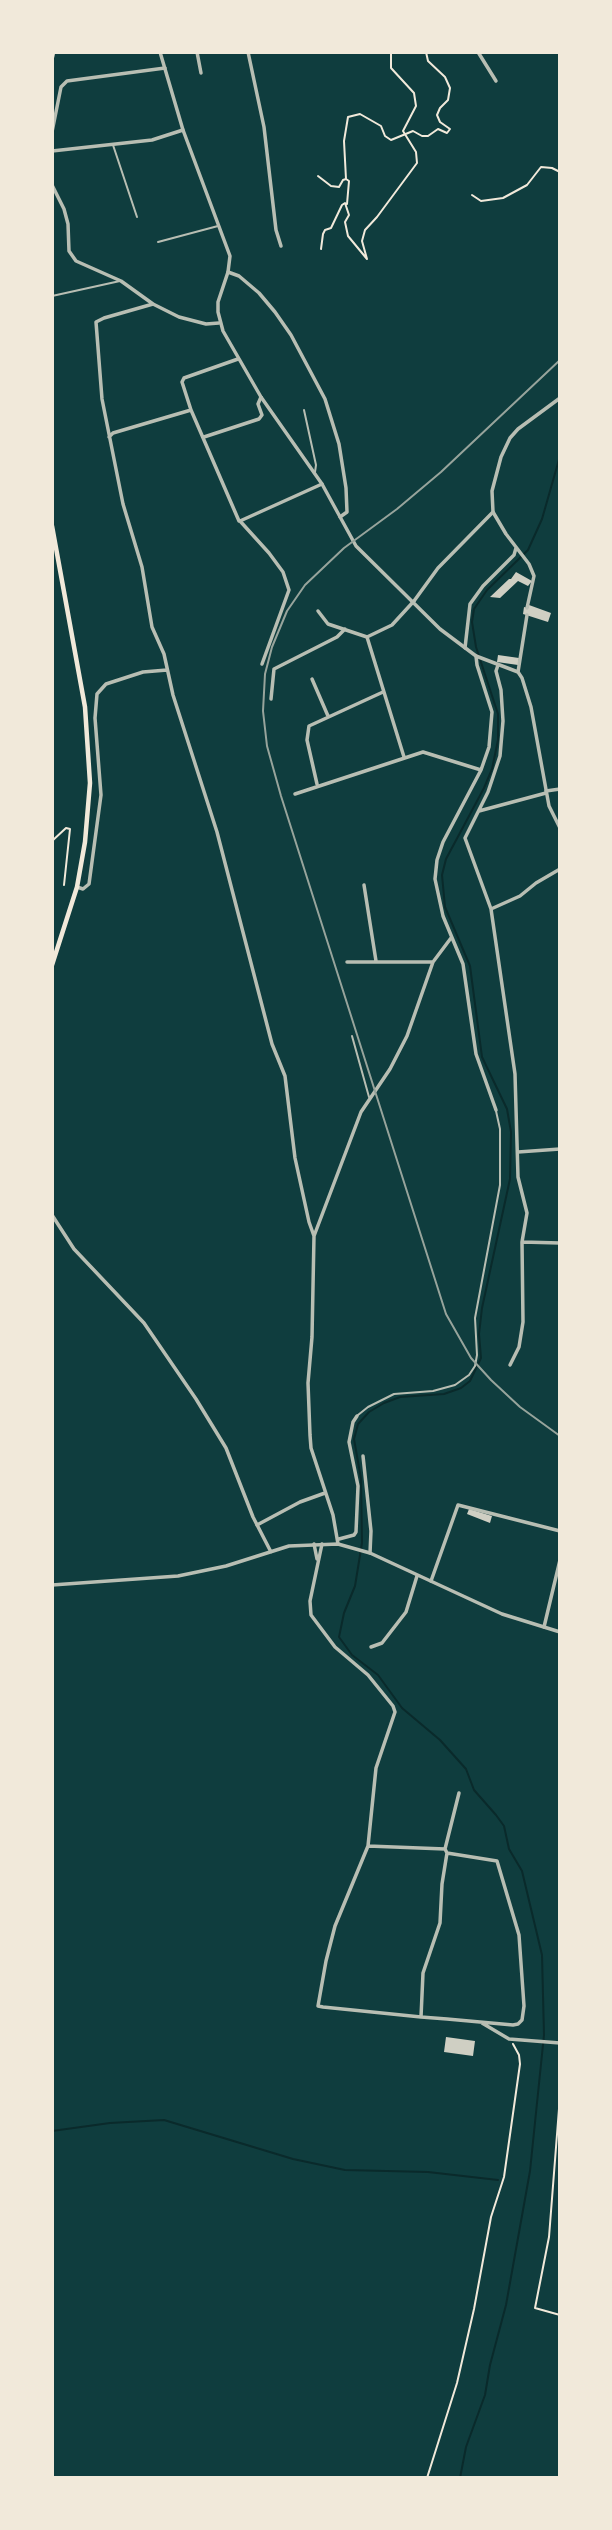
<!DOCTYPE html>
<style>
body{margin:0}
#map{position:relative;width:612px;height:2530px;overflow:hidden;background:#0f3d3e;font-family:Montserrat,sans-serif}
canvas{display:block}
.frame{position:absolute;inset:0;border:54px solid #f1e9da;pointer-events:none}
</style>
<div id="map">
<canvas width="612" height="2530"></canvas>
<div class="frame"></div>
</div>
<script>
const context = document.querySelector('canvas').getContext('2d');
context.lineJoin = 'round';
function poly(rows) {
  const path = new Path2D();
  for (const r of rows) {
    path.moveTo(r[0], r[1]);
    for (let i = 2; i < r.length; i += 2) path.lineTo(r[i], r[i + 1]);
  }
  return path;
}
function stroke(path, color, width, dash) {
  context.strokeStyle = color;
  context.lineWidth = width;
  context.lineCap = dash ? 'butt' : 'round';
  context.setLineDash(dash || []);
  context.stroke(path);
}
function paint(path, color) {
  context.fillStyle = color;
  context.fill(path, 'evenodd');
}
stroke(poly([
 [52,2131,110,2123,164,2120,293,2159,345,2170,428,2172,498,2180],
 [460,2478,466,2447,485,2395,490,2365,506,2305,530,2171,544,2035,542,1955,522,1871,509,1849,504,1826,496,1815,474,1790,466,1769,440,1740,402,1708,378,1675,352,1655,339,1637,344,1613,355,1586,362,1543,361,1479,354,1439,358,1424,369,1412,384,1403,400,1397,444,1394,461,1388,470,1381,481,1358,479,1334,482,1308,510,1179,511,1132,507,1109,482,1057,470,966,445,907,442,875,446,859,484,788,492,769,498,740,498,714,476,647,472,622,474,609,487,590,528,550,542,519,560,456]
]), '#0a2a2b', 2);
paint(poly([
 [516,572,532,581,528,586,518,581,500,598,490,597,509,579,511,579],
 [529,605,551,613,548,622,523,614,524,607,528,608],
 [498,655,519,658,518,665,497,662],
 [469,1509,492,1516,490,1523,467,1514],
 [446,2037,475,2041,473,2056,444,2052]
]), '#cfcfc3');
stroke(poly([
 [318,176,331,186,339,187,343,180,346,179,349,181,347,204],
 [346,179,344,141,348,117,360,114,381,126,385,136,391,140,413,131,422,136,428,136,438,129,447,133,450,129,440,122,437,115,440,108,448,100,450,88,445,77,428,61,426,52],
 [472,195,481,201,503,198,527,185,541,167,552,168,560,172],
 [321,249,323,234,325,230,331,228,342,205,345,203,349,215,345,222,348,236,367,259,362,241,365,230,377,217,417,163,416,152,403,131,416,106,414,93,391,68,391,52],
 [52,841,66,828,70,829,64,885],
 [560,2096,549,2237,535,2308,560,2315],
 [427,2478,457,2383,474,2309,491,2217,504,2177,520,2064,519,2055,513,2044]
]), '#f1e9da', 2);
stroke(poly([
 [113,145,137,217],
 [158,242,218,226],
 [52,296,120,281],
 [304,410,316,465,315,472],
 [352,1036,369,1097],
 [358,1415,368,1407,394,1394,433,1391,455,1385,469,1375,475,1366,477,1355,475,1318,500,1185,500,1129,496,1111]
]), '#b8beb3', 2);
stroke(poly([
 [197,52,201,73],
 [248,52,264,127,276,230,281,246],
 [52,132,61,87,67,81,165,68],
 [52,151,152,140,183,130],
 [52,185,64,209,68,224,69,251,76,261,121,281,153,304,179,317,206,324,219,323],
 [228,272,239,276,259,293,275,312,291,335,325,399,339,444,346,488,347,512,340,517],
 [153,304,104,318,96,322,102,399,123,504,142,567,152,627,164,654,173,695,217,832,272,1044,285,1076,295,1158,309,1222,314,1236],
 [191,410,182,382,184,378,238,359],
 [109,437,113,433,191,410,239,521],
 [204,437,259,419,262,415,258,404,261,397],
 [493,512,506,534,529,564,534,576,527,608],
 [318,611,328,624,367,637],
 [465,648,470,604,483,586,514,555,516,548],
 [476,656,477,665,492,712,489,747,481,770,443,842,437,860,435,879,443,916,463,964,476,1054,496,1110],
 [262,664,289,590,283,572,269,553,240,521,322,484],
 [498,665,496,671,501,690,503,721,500,756,488,792,465,838,491,909,515,1074,518,1177,527,1213,522,1242,523,1322,519,1347,510,1365],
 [518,672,527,615],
 [312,679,328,716],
 [271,699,274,669,337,637,345,629],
 [404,757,367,637,392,625,414,601],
 [317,784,307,740,309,726,383,692],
 [546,791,560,789],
 [295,794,423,752,481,770],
 [479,811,546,793],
 [364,885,376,961],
 [77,887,83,889,89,884,101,795,95,718,97,694,106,684,143,672,167,670],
 [491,909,520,896,536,883,560,869],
 [347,962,433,962],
 [518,1152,560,1149],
 [522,1242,560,1243],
 [363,1456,371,1531,370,1553],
 [257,1525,300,1502,325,1493],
 [339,1539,354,1535,356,1532,358,1486,349,1442,353,1422,357,1416],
 [314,1544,317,1559],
 [322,1544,310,1601,311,1615,335,1647,368,1675,393,1706,395,1712,376,1768,368,1846,335,1926,326,1961,318,2006,323,2007,421,2017,447,2019,513,2025,518,2024,522,2020,524,2006,519,1935,497,1861,447,1853,442,1884,440,1923,423,1973,421,2017],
 [338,1544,333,1515,311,1448,310,1435,308,1383,312,1337,314,1236,361,1112,390,1069,407,1036,433,962,451,938],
 [431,1581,458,1505,560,1531],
 [544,1627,560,1560],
 [371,1647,382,1643,406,1612,417,1576],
 [368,1846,445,1849,447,1853],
 [445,1849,459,1793],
 [482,2023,509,2039,560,2043]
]), '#b8beb3', 3.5);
stroke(poly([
 [160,52,183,130,230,256,228,272,218,302,218,312,223,331,261,397,322,484,356,546,440,629,476,656,518,672,522,678,531,707,549,806,560,828],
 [478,52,496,81],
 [414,601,438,568,493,512,492,491,501,457,510,438,518,429,560,398],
 [52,1215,74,1249,144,1323,196,1399,226,1448,253,1517,271,1552],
 [52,1585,178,1576,226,1566,289,1546,338,1544,370,1553,502,1614,560,1632]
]), '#b8beb3', 3.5);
stroke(poly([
 [52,57,53,52],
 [52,526,85,707,90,783,85,842,77,887,52,965]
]), '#f1e9da', 4.5);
stroke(poly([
 [560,360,441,472,397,509,344,548,305,585,287,611,272,647,265,674,263,711,267,746,281,796,446,1314,471,1358,491,1380,520,1407,560,1436]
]), '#97a49c', 2);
</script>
